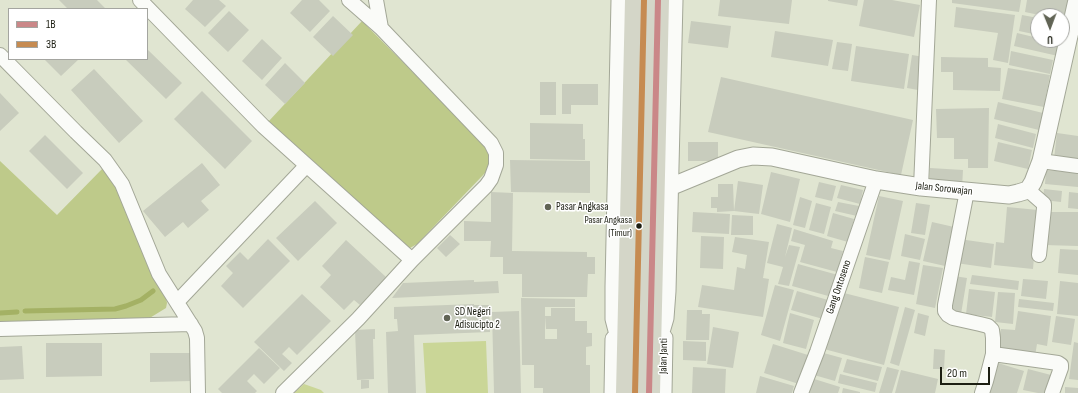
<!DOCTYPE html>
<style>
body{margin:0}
#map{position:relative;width:1078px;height:393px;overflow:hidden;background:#e0e5d1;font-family:"Sofia Sans Condensed",sans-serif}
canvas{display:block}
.legend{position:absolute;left:8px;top:8px;width:140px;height:52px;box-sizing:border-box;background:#fff;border:1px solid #a4a5a0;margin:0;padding:5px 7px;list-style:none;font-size:12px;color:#1c1e12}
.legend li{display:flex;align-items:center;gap:8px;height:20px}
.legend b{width:20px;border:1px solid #a4a5a0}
.north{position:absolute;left:1030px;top:8px;width:40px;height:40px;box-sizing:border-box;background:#fff;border:1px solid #a4a5a0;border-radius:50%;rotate:179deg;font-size:11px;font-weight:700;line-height:16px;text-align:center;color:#1c1e12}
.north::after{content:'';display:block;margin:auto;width:14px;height:18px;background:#616455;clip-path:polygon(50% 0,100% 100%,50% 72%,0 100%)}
.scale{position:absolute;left:940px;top:367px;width:50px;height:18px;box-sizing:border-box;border:2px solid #1c1e12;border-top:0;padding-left:5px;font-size:12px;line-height:14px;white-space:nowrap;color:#1c1e12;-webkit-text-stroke:3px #fff;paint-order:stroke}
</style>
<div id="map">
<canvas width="1078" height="393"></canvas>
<ul class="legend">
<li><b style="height:5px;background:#ca8788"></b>1B</li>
<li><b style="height:5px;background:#c68b51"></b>3B</li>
</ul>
<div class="north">U</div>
<div class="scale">20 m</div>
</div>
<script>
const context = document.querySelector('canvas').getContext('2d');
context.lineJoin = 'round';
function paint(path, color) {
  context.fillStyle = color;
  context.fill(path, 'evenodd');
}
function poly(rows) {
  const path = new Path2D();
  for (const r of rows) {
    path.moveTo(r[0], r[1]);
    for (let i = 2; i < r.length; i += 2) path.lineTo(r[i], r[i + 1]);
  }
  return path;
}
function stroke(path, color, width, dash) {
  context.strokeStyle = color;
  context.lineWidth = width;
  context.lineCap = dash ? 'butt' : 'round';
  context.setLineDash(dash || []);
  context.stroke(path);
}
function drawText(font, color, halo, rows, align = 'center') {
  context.font = font + ' "Sofia Sans Condensed",sans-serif';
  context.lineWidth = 3;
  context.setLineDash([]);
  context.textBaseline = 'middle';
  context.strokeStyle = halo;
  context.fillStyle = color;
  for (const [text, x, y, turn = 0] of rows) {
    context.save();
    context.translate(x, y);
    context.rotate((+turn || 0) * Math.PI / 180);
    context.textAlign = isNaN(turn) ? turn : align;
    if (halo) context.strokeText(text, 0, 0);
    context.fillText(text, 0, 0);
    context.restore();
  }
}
paint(poly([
 [486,341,488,393,426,393,423,343],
 [304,384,321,390,324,393,294,393]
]), '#cad697');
paint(poly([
 [362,21,484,144,488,150,489,167,485,173,417,244,410,248,406,247,268,122],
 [0,161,57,215,103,168,115,185,158,284,166,298,167,303,166,308,148,319,0,324]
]), '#beca8a');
stroke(poly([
 [25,311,115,309,126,306,141,300,153,291],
 [0,313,17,312]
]), '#a4b164', 5);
paint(poly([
 [59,0,97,0,106,9,68,9],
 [193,0,219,0,226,6,205,27,185,9],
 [302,0,319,0,330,11,310,32,290,13],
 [720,0,792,0,789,24,718,16],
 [828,0,858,0,857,6,828,1],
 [864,0,892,0,920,5,914,37,859,26],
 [952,0,1021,0,1019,12,952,3],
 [1027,0,1068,0,1064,20,1062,20,1062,16,1044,16,1025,12],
 [956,7,1015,15,1008,63,993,60,998,33,954,27],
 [229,11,249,30,228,52,208,33],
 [1022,15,1038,18,1038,35,1019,31],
 [333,16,353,35,333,56,313,37],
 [691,21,731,26,728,48,688,43],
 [775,31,833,40,828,66,771,57],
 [1017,33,1038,38,1038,40,1050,40,1061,42,1058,56,1014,46],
 [262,39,282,58,262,80,242,61],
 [837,42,852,44,848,71,832,69],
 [856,46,909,54,904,89,851,81],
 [147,49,182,83,166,99,125,59,147,59],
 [1011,51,1053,60,1050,74,1009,65],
 [912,55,924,57,918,90,907,88],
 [941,57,988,58,988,67,1001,68,1000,91,953,90,953,72,941,72],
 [44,59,79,59,61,76],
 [285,63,305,83,285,104,265,85],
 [1008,68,1050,75,1044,107,1002,99],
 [94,69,143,121,119,143,71,90],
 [721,77,913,120,901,175,708,132],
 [540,82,556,82,556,115,540,115],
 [562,84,598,84,598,105,571,105,571,114,562,114],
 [202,91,252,141,225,169,174,119],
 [0,93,19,113,0,131],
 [998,102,1043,113,1039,130,994,119],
 [989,108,988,168,968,168,968,159,954,159,954,138,937,138,936,109],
 [530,123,583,124,583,139,585,139,585,160,530,159],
 [998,124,1036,134,1033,148,995,138],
 [1057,133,1078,136,1078,163,1054,159],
 [45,135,83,173,67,189,29,151],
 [688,142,718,142,718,161,688,161],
 [998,142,1032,150,1028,169,994,161],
 [510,160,590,161,590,193,511,192],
 [202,163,220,185,201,201,209,210,188,228,183,222,165,237,143,211],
 [930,168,963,170,962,188,929,186],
 [1046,170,1078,173,1078,187,1045,184],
 [771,172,800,179,790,222,761,214],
 [738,181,763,185,759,214,734,211],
 [819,182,836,186,832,201,815,197],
 [718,184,733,184,734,211,717,212,717,208,711,208,711,197,718,197],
 [841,185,863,190,860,204,837,198],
 [1044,189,1062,191,1061,202,1043,200],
 [491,192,513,193,512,251,587,252,587,257,595,257,595,274,588,274,587,297,522,297,522,274,503,274,503,257,490,257,491,241,464,241,464,221,491,222],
 [1069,192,1078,193,1078,209,1068,208],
 [879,196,903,201,890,260,866,255],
 [800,197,812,201,805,228,793,225],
 [315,201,337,223,298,261,276,238],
 [838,202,859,206,857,216,835,211],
 [816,203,831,207,824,234,809,230],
 [916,203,930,205,925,235,911,233],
 [1007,207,1038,210,1033,269,994,265,996,242,1004,243],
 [693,212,730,214,729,234,692,232],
 [1045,212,1078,212,1078,246,1044,245],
 [833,213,854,219,848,242,827,236],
 [732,215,753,216,753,235,731,235],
 [932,222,954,227,945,266,923,261],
 [777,224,792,228,785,257,789,245,800,247,789,286,778,284,783,267,767,263],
 [794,229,833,241,831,248,843,251,837,272,800,262,805,245,791,241],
 [905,234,925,239,920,260,901,256],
 [450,235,460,244,446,257,437,248],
 [701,236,724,237,723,269,700,268],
 [735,237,769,242,763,278,769,279,763,317,698,307,702,285,734,290,737,267,745,269,747,255,732,252],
 [268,239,290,261,243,308,221,286,233,273,226,266,240,252,248,260],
 [959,239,994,244,991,268,956,263],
 [346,240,386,277,360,305,354,300,344,310,320,287,331,275,322,266],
 [1060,249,1078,250,1078,275,1058,273],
 [865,257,889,262,882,293,859,288],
 [909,261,920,263,914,295,888,290,891,277,905,280],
 [798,264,838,275,832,297,792,286],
 [923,265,943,268,935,308,916,304],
 [972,275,1019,281,1018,290,970,284],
 [954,276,967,278,961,314,949,312],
 [1023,279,1048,281,1046,299,1021,296],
 [474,280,474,282,498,281,499,293,392,298,403,283],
 [1060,281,1078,283,1078,316,1057,314],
 [775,285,794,290,780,341,761,335],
 [969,289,995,292,992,317,966,314],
 [797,291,828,300,823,319,791,310],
 [840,292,899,307,884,365,824,349],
 [998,292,1015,293,1013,324,995,322],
 [302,294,331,321,297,355,289,347,282,354,292,363,284,371,254,342],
 [521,298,575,299,575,307,545,307,545,339,557,339,557,329,546,329,545,316,551,316,551,308,575,308,575,321,587,321,587,333,592,333,592,346,586,347,586,365,590,365,590,393,543,393,543,388,534,388,534,365,522,365],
 [1019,299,1054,303,1053,311,1018,307],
 [474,304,474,305,489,305,490,332,414,335,416,393,388,393,386,332,398,331,397,319,394,319,394,307],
 [905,307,915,310,899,366,890,363],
 [687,310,702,310,702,314,710,314,709,340,686,340],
 [519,311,521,393,494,393,492,312],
 [1018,311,1051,316,1047,346,1037,344,1035,356,997,351,1001,329,1015,330],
 [790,313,814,320,806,349,783,343],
 [918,313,929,316,925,336,914,333],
 [1056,316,1075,319,1071,345,1052,342],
 [713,327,739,332,733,368,707,364],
 [375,329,375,339,373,339,374,379,357,380,355,330],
 [683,341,706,342,706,361,683,360],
 [1074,342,1078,343,1078,380,1069,379],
 [46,343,102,343,102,376,46,377],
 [773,344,808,355,799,384,764,373],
 [22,346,24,379,0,380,0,347],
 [259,348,280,368,264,384,254,374,247,381,257,391,255,393,222,393,218,389],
 [934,349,945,350,944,369,933,369],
 [820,352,842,358,835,381,814,375],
 [150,353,191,353,192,381,150,382],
 [847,359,882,367,878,381,843,372],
 [998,363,1024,371,1017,393,988,393],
 [693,367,726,369,725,393,692,393],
 [887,367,899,370,892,393,879,393],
 [1028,369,1051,375,1046,393,1038,393,1023,390],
 [901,370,938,379,935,393,895,393],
 [840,374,877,383,875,392,838,383],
 [760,376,794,386,792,393,756,393],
 [811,378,840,387,838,393,807,393],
 [361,380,369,380,369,388,361,389],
 [1065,387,1078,388,1078,393,1065,393],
 [843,388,860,392,860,393,842,393]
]), '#c8ccbd');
const minor = poly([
 [140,0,263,126,412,260],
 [376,0,381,28],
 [0,55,76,132,105,160,122,184,159,274,195,331,197,338,198,393],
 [1041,161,1078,166],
 [921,187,929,0],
 [1028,190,1044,204,1044,208,1039,255],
 [967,191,945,305,945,311,948,315,953,318,980,324,988,326,992,330,993,338,993,354,986,381,982,393],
 [177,302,306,166],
 [0,329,191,324],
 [993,354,1058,363,1061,365,1061,368,1052,393],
 [283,393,358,319,412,260,486,186,491,179,496,165,496,153,491,143,381,28,349,0],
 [801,393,817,352,876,180]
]);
const tertiary = poly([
 [620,0,614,287,614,319,623,354],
 [670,187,738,159,753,156,772,157,876,180,921,187,1009,195,1018,193,1028,190,1033,182,1041,161,1077,0],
 [655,352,665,318,667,291,674,0],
 [613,393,614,339],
 [663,393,664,338]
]);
const trunk = poly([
 [627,393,636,0],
 [649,393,658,0]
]);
stroke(minor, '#a3a797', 16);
stroke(tertiary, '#a3a797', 19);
stroke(trunk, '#92977d', 24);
stroke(minor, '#fafbf8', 14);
stroke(tertiary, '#fafbf8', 17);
stroke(trunk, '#d4d6c8', 22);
stroke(poly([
 [649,393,658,0]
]), '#ca8788', 6);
stroke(poly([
 [635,393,644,0]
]), '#c68b51', 6);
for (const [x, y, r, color] of [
 [548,207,4,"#616455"],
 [639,226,3.5,"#1c1e12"],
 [447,318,4,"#616455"]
]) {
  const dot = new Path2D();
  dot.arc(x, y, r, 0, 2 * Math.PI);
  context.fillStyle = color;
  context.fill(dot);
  stroke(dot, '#fff', 1.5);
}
drawText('10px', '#1c1e12', '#fff', [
 ["Pasar Angkasa",632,220],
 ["(Timur)",632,233]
], 'right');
drawText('11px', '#1c1e12', '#fff', [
 ["Jalan Sorowajan",944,189,6],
 ["Gang Ontoseno",839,287,-71],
 ["Jalan Janti",664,356,-89]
]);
drawText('11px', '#1c1e12', '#fff', [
 ["Pasar Angkasa",556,207],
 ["SD Negeri",455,312],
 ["Adisucipto 2",455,325]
], 'left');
</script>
